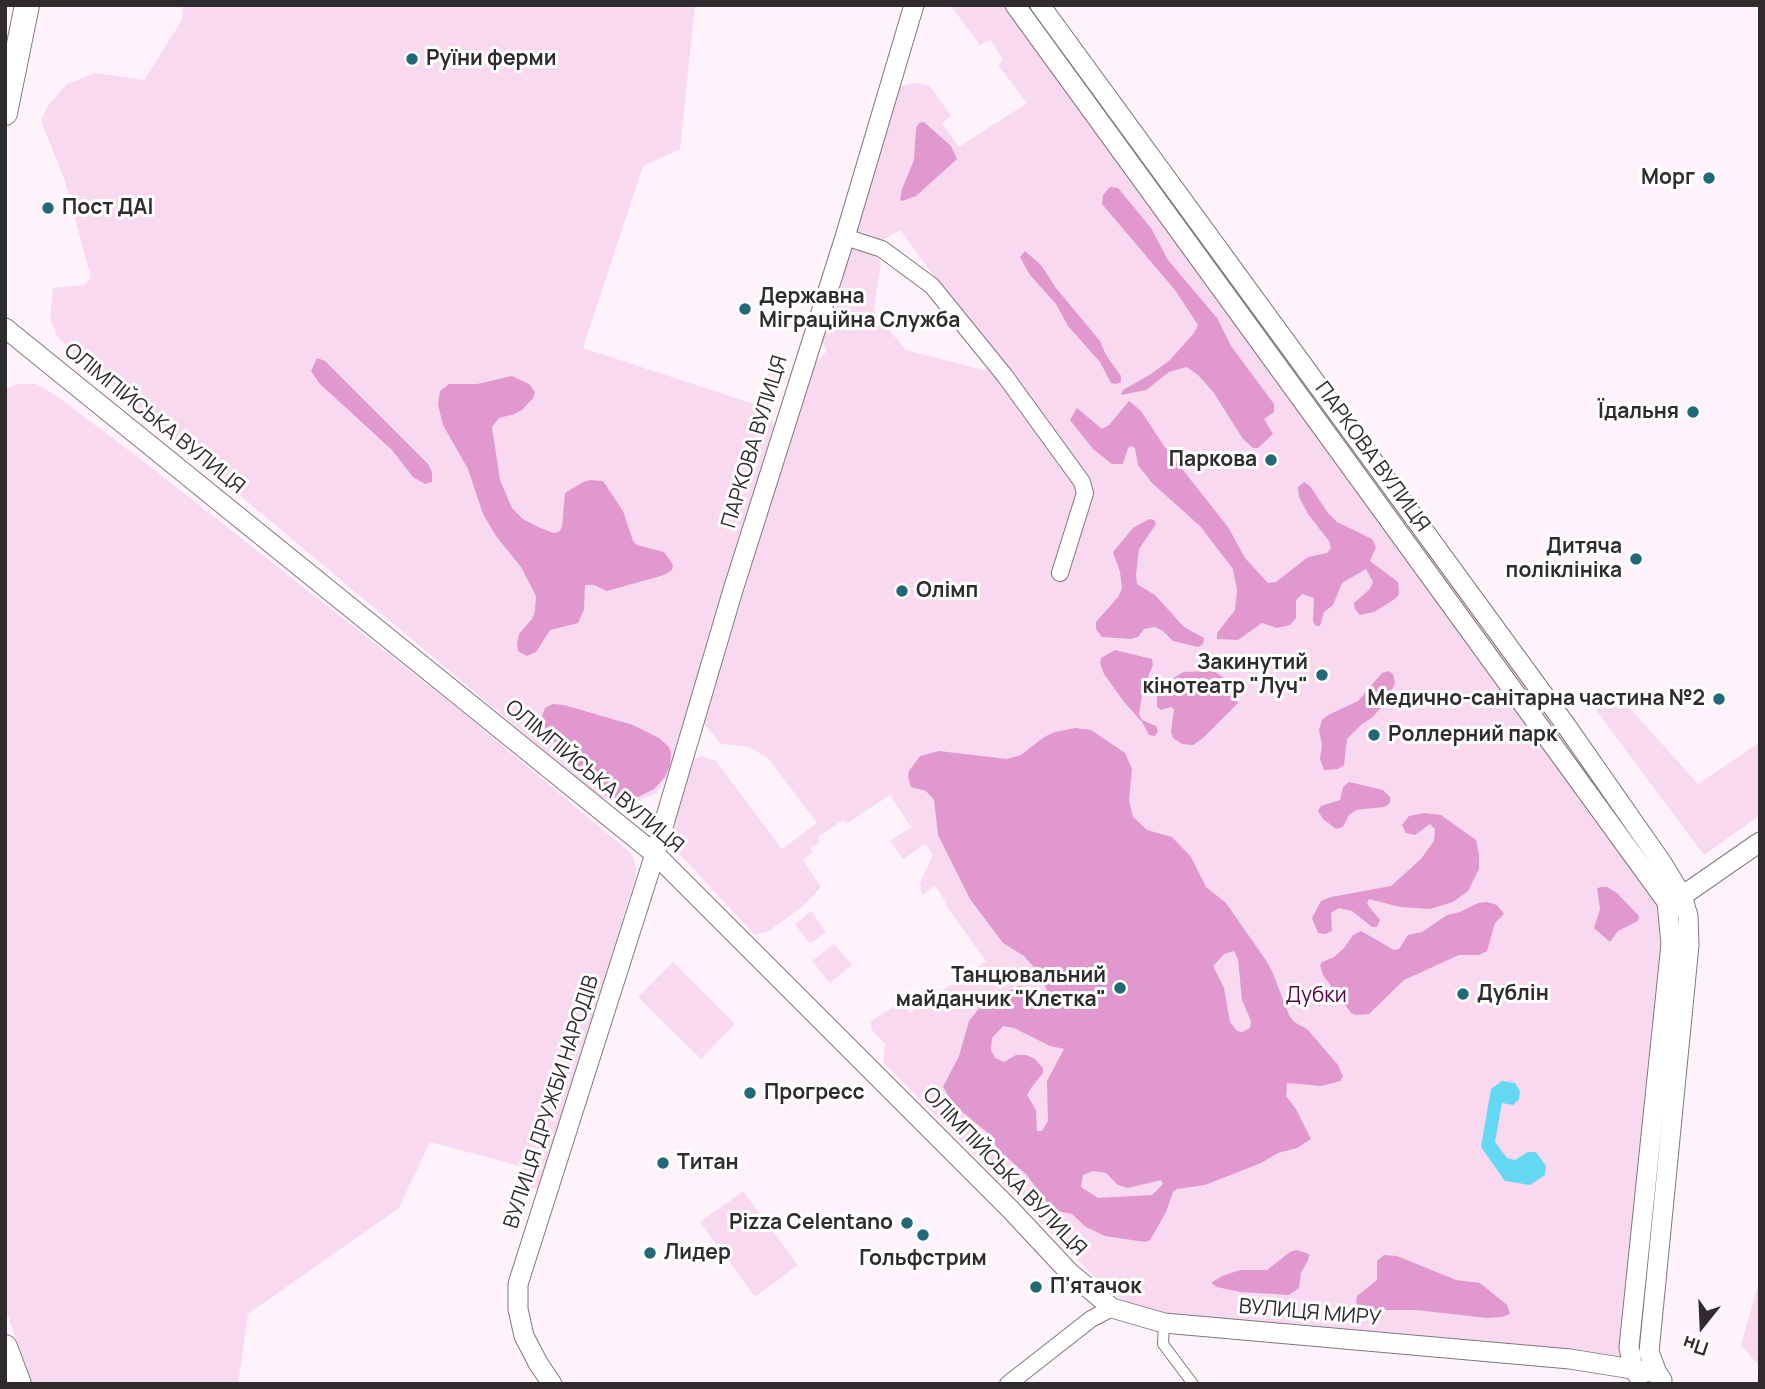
<!DOCTYPE html>
<meta charset="utf-8">
<style>
body{margin:0}
#map{position:relative;width:1765px;height:1389px;overflow:hidden;background:#fef3fb;font-family:Manrope,sans-serif}
canvas{display:block}
.frame{position:absolute;inset:0;border:7px solid #302b2e;pointer-events:none}
.north{position:absolute;left:1667px;top:1291px;width:70px;height:70px;-webkit-text-stroke:5px #fff;paint-order:stroke;rotate:198deg;font-size:19px;font-weight:700;line-height:28px;text-align:center;color:#302b2e}
.north::after{content:'';display:block;margin:auto;width:24px;height:32px;background:#302b2e;clip-path:polygon(50% 0,100% 100%,50% 72%,0 100%)}
</style>
<div id="map">
<canvas width="1765" height="1389"></canvas>
<div class="frame"></div>
<div class="north">Пн</div>
</div>
<script>
const context = document.querySelector('canvas').getContext('2d');
context.lineJoin = 'round';
function paint(path, color) {
  context.fillStyle = color;
  context.fill(path, 'evenodd');
}
function poly(rows) {
  const path = new Path2D();
  for (const r of rows) {
    path.moveTo(r[0], r[1]);
    for (let i = 2; i < r.length; i += 2) path.lineTo(r[i], r[i + 1]);
  }
  return path;
}
function stroke(path, color, width, dash) {
  context.strokeStyle = color;
  context.lineWidth = width;
  context.lineCap = dash ? 'butt' : 'round';
  context.setLineDash(dash || []);
  context.stroke(path);
}
function drawText(font, color, halo, rows, align = 'center') {
  context.font = font + ' Manrope,sans-serif';
  context.lineWidth = 6;
  context.setLineDash([]);
  context.textBaseline = 'middle';
  context.strokeStyle = halo;
  context.fillStyle = color;
  for (const [text, x, y, turn = 0] of rows) {
    context.save();
    context.translate(x, y);
    context.rotate((+turn || 0) * Math.PI / 180);
    context.textAlign = isNaN(turn) ? turn : align;
    if (halo) context.strokeText(text, 0, 0);
    context.fillText(text, 0, 0);
    context.restore();
  }
}
paint(poly([
 [183,5,695,5,680,149,643,166,583,348,757,405,775,357,778,356,782,366,768,412,774,425,668,775,657,793,637,801,616,803,600,797,138,410,58,338,50,319,53,288,84,285,91,278,65,181,41,121,47,107,67,84,95,73,144,80,182,20],
 [950,5,1008,5,1659,905,1664,929,1626,1359,1157,1313,1128,1304,1109,1292,883,1062,885,1044,871,1029,871,1021,902,1001,910,1013,986,961,945,904,947,903,935,886,922,895,920,883,933,855,925,844,903,859,890,841,911,827,890,795,846,824,843,820,818,837,820,842,811,848,813,852,803,860,821,887,802,907,769,931,755,935,671,845,670,838,691,768,695,759,701,756,716,761,782,849,817,823,768,758,749,747,721,744,704,724,811,368,827,351,820,339,822,331,829,326,844,276,839,265,851,249,858,248,874,254,881,262,874,312,906,350,983,370,997,361,900,230,881,241,865,239,852,229,900,86,916,83,930,86,951,116,942,123,959,147,1027,103,998,65,1003,60,991,40,980,45],
 [1025,5,1032,5,1655,866,1650,870],
 [18,384,37,384,58,397,147,464,457,708,632,854,636,867,635,878,540,1190,519,1184,524,1167,430,1142,399,1208,248,1314,238,1384,32,1384,5,1307,5,389],
 [1618,695,1698,784,1760,742,1760,815,1704,855,1596,710],
 [811,911,826,932,810,944,795,924],
 [834,944,852,965,830,983,812,961],
 [673,962,735,1024,701,1059,638,997],
 [743,1191,798,1265,755,1297,700,1222],
 [1760,1287,1760,1367,1741,1345,1757,1288]
]), '#f9d9f0');
paint(poly([
 [924,122,951,146,957,159,916,196,902,201,900,200,902,189,914,160,916,128,919,123],
 [1110,187,1118,188,1151,228,1168,260,1217,318,1231,346,1274,404,1274,412,1264,419,1273,434,1258,448,1253,448,1243,439,1214,393,1198,375,1187,367,1169,372,1146,390,1121,395,1123,390,1151,374,1170,360,1194,333,1198,325,1175,290,1102,204,1103,195],
 [1025,251,1041,265,1056,288,1100,341,1106,355,1121,376,1121,382,1116,384,1111,383,1100,362,1068,326,1056,304,1030,275,1020,257],
 [317,358,325,361,428,464,432,472,432,482,425,484,413,477,392,450,319,383,311,371],
 [512,376,529,384,535,392,533,398,522,410,514,414,499,418,492,427,500,480,512,508,523,519,538,527,553,533,559,532,562,527,565,493,583,482,590,480,603,481,623,511,633,541,637,545,664,552,673,565,672,570,664,575,614,589,607,591,594,585,585,585,584,610,578,623,550,630,536,652,527,656,518,651,517,644,519,634,532,619,535,611,536,596,521,567,496,536,483,514,468,469,443,425,438,405,440,391,449,384,477,384],
 [1129,401,1141,411,1164,446,1228,527,1245,558,1268,583,1276,582,1308,557,1327,553,1331,548,1329,541,1308,514,1299,497,1298,487,1304,482,1310,486,1328,513,1337,522,1372,539,1376,547,1370,561,1398,582,1399,594,1395,599,1374,612,1360,615,1355,609,1354,603,1370,589,1373,582,1366,569,1342,583,1333,605,1324,612,1320,626,1316,626,1313,622,1314,598,1302,594,1296,600,1296,618,1290,625,1277,628,1262,623,1238,640,1217,639,1217,633,1235,610,1237,590,1233,569,1200,526,1152,483,1138,465,1135,448,1131,446,1128,448,1123,464,1112,464,1093,449,1070,420,1077,408,1102,429,1109,425],
 [1149,519,1154,520,1156,524,1139,549,1136,575,1137,584,1155,595,1184,627,1204,638,1203,644,1198,647,1173,641,1163,631,1155,627,1144,629,1138,637,1131,639,1102,637,1096,629,1096,622,1118,597,1122,589,1120,572,1113,552,1133,528],
 [1115,650,1152,659,1153,665,1143,689,1139,714,1142,720,1156,726,1158,731,1155,736,1149,735,1142,722,1124,702,1104,674,1100,663,1101,658],
 [1214,671,1226,679,1238,703,1203,738,1193,745,1182,744,1173,738,1171,732,1174,709,1171,707,1161,710,1157,707,1157,689,1183,672],
 [1389,671,1393,674,1395,683,1389,697,1373,717,1362,724,1347,739,1344,765,1338,769,1324,770,1320,759,1322,745,1319,730,1322,720,1328,715,1358,701,1382,673],
 [553,704,564,705,633,725,659,738,669,747,671,753,670,765,665,777,654,789,636,798,622,799,608,797,547,734,542,716,545,708],
 [1075,728,1091,730,1125,753,1132,769,1129,800,1133,817,1147,830,1172,837,1191,857,1206,887,1226,903,1265,959,1272,971,1289,1015,1294,1022,1307,1029,1326,1051,1338,1065,1343,1077,1340,1081,1322,1086,1287,1083,1286,1096,1296,1109,1311,1139,1297,1148,1278,1153,1261,1163,1205,1185,1177,1189,1173,1192,1166,1212,1153,1235,1150,1240,1145,1242,1105,1236,1086,1227,1072,1214,1053,1210,1026,1174,997,1149,993,1137,955,1106,943,1087,959,1056,969,1021,983,1004,1019,986,1024,987,1034,1000,1040,1002,1047,995,1047,990,1039,973,1024,956,1003,943,970,899,938,835,934,800,926,791,911,787,908,777,909,771,920,756,939,751,1007,759,1021,755,1044,737,1055,732],
 [1234,951,1238,959,1242,1000,1251,1021,1250,1028,1242,1032,1237,1031,1230,1022,1224,988,1214,968,1214,965,1224,954],
 [1003,1026,1014,1028,1050,1046,1064,1049,1047,1081,1048,1121,1042,1131,1037,1131,1036,1110,1027,1095,1031,1088,1043,1073,1043,1068,1035,1059,1026,1055,1016,1055,1004,1062,995,1058,991,1050,992,1038],
 [1093,1171,1106,1173,1118,1185,1128,1188,1161,1180,1163,1184,1152,1195,1098,1198,1081,1187,1083,1175],
 [1349,782,1383,790,1390,797,1390,803,1384,807,1356,810,1349,815,1343,827,1336,829,1323,819,1318,811,1321,806,1340,800,1343,787],
 [1424,813,1441,815,1476,840,1479,855,1479,869,1468,891,1453,902,1430,909,1400,907,1369,899,1367,904,1380,920,1377,927,1372,927,1352,911,1339,908,1331,913,1332,931,1325,934,1318,933,1312,918,1321,901,1331,897,1391,886,1421,859,1434,841,1435,829,1430,824,1415,835,1406,833,1402,825,1409,816],
 [1600,887,1607,887,1617,893,1639,916,1638,921,1618,931,1610,942,1594,928,1600,909,1597,889],
 [1487,902,1497,905,1504,914,1495,923,1487,951,1479,955,1459,955,1404,980,1369,1014,1356,1015,1351,1013,1323,975,1320,965,1322,962,1334,957,1344,948,1353,935,1361,931,1394,950,1399,949,1408,935,1422,932,1447,915,1460,912,1478,903],
 [1296,1250,1309,1254,1308,1260,1301,1273,1299,1288,1289,1295,1240,1292,1217,1287,1211,1283,1222,1276,1240,1270,1267,1270,1290,1252],
 [1384,1255,1397,1256,1456,1280,1480,1283,1507,1305,1510,1314,1502,1317,1487,1318,1416,1310,1374,1310,1359,1308,1356,1302,1357,1296,1377,1280,1377,1261]
]), '#e098ce');
paint(poly([
 [1502,1081,1515,1083,1520,1091,1519,1099,1513,1105,1502,1103,1495,1142,1507,1158,1515,1160,1528,1152,1536,1152,1546,1166,1545,1175,1530,1185,1505,1181,1481,1147,1491,1089]
]), '#64d8f3');
const pedestrian = poly([
 [1164,1323,1163,1344,1193,1384]
]);
const minor = poly([
 [845,237,882,249,932,286,1005,376,1082,482,1085,493,1060,573],
 [1008,1384,1091,1319,1112,1308]
]);
const tertiary = poly([
 [1015,5,1667,902,1671,944,1629,1347,1633,1369,1639,1377],
 [1040,5,1565,724,1662,863,1682,896,1688,916,1689,945,1649,1352,1657,1373,1662,1380],
 [5,328,655,854,1011,1210,1069,1272,1112,1308,1164,1323,1570,1359,1657,1373],
 [1676,905,1682,896,1760,842],
 [552,1384,538,1363,524,1336,518,1309,518,1284,655,854,733,590,845,237,914,5]
]);
const primary = poly([
 [5,113,27,5],
 [5,1347,19,1384]
]);
stroke(pedestrian, '#81777e', 12);
stroke(minor, '#81777e', 18);
stroke(tertiary, '#81777e', 21);
stroke(primary, '#81777e', 26);
stroke(pedestrian, '#fff', 10);
stroke(minor, '#fff', 16);
stroke(tertiary, '#fff', 19);
stroke(primary, '#fff', 24);
for (const [x, y, r, color] of [
 [412,59,7,"#226978"],
 [1709,178,7,"#226978"],
 [48,208,7,"#226978"],
 [745,309,7,"#226978"],
 [1693,412,7,"#226978"],
 [1271,460,7,"#226978"],
 [1636,559,7,"#226978"],
 [902,591,7,"#226978"],
 [1322,675,7,"#226978"],
 [1719,699,7,"#226978"],
 [1374,735,7,"#226978"],
 [1120,988,7,"#226978"],
 [1463,994,7,"#226978"],
 [750,1093,7,"#226978"],
 [663,1163,7,"#226978"],
 [907,1223,7,"#226978"],
 [923,1235,7,"#226978"],
 [650,1253,7,"#226978"],
 [1036,1287,7,"#226978"]
]) {
  const dot = new Path2D();
  dot.arc(x, y, r, 0, 2 * Math.PI);
  context.fillStyle = color;
  context.fill(dot);
  stroke(dot, '#fff', 2.5);
}
drawText('bold 21px', '#302b2e', '#fff', [
 ["Руїни ферми",426,59],
 ["Морг",1695,178,"right"],
 ["Пост ДАІ",62,208],
 ["Державна",759,297],
 ["Міграційна Служба",759,321],
 ["Їдальня",1679,412,"right"],
 ["Паркова",1257,460,"right"],
 ["Дитяча",1622,547,"right"],
 ["поліклініка",1622,571,"right"],
 ["Олімп",916,591],
 ["Закинутий",1308,663,"right"],
 ["кінотеатр \"Луч\"",1308,687,"right"],
 ["Медично-санітарна частина №2",1705,699,"right"],
 ["Роллерний парк",1388,735],
 ["Танцювальний",1106,976,"right"],
 ["майданчик \"Клєтка\"",1106,1000,"right"],
 ["Дублін",1477,994],
 ["Прогресс",764,1093],
 ["Титан",677,1163],
 ["Pizza Celentano",893,1223,"right"],
 ["Лидер",664,1253],
 ["Гольфстрим",923,1259,"center"],
 ["П'ятачок",1050,1287]
], 'left');
drawText('21px', '#302b2e', '#fff', [
 ["ОЛІМПІЙСЬКА ВУЛИЦЯ",154,419,39],
 ["ПАРКОВА ВУЛИЦЯ",755,442,-73],
 ["ПАРКОВА ВУЛИЦЯ",1372,457,54],
 ["ОЛІМПІЙСЬКА ВУЛИЦЯ",594,777,40],
 ["ВУЛИЦЯ ДРУЖБИ НАРОДІВ",552,1102,-72],
 ["ОЛІМПІЙСЬКА ВУЛИЦЯ",1004,1172,46],
 ["ВУЛИЦЯ МИРУ",1310,1313,5]
]);
drawText('21px', '#59004c', '#fff', [
 ["Дубки",1316,996]
]);
</script>
